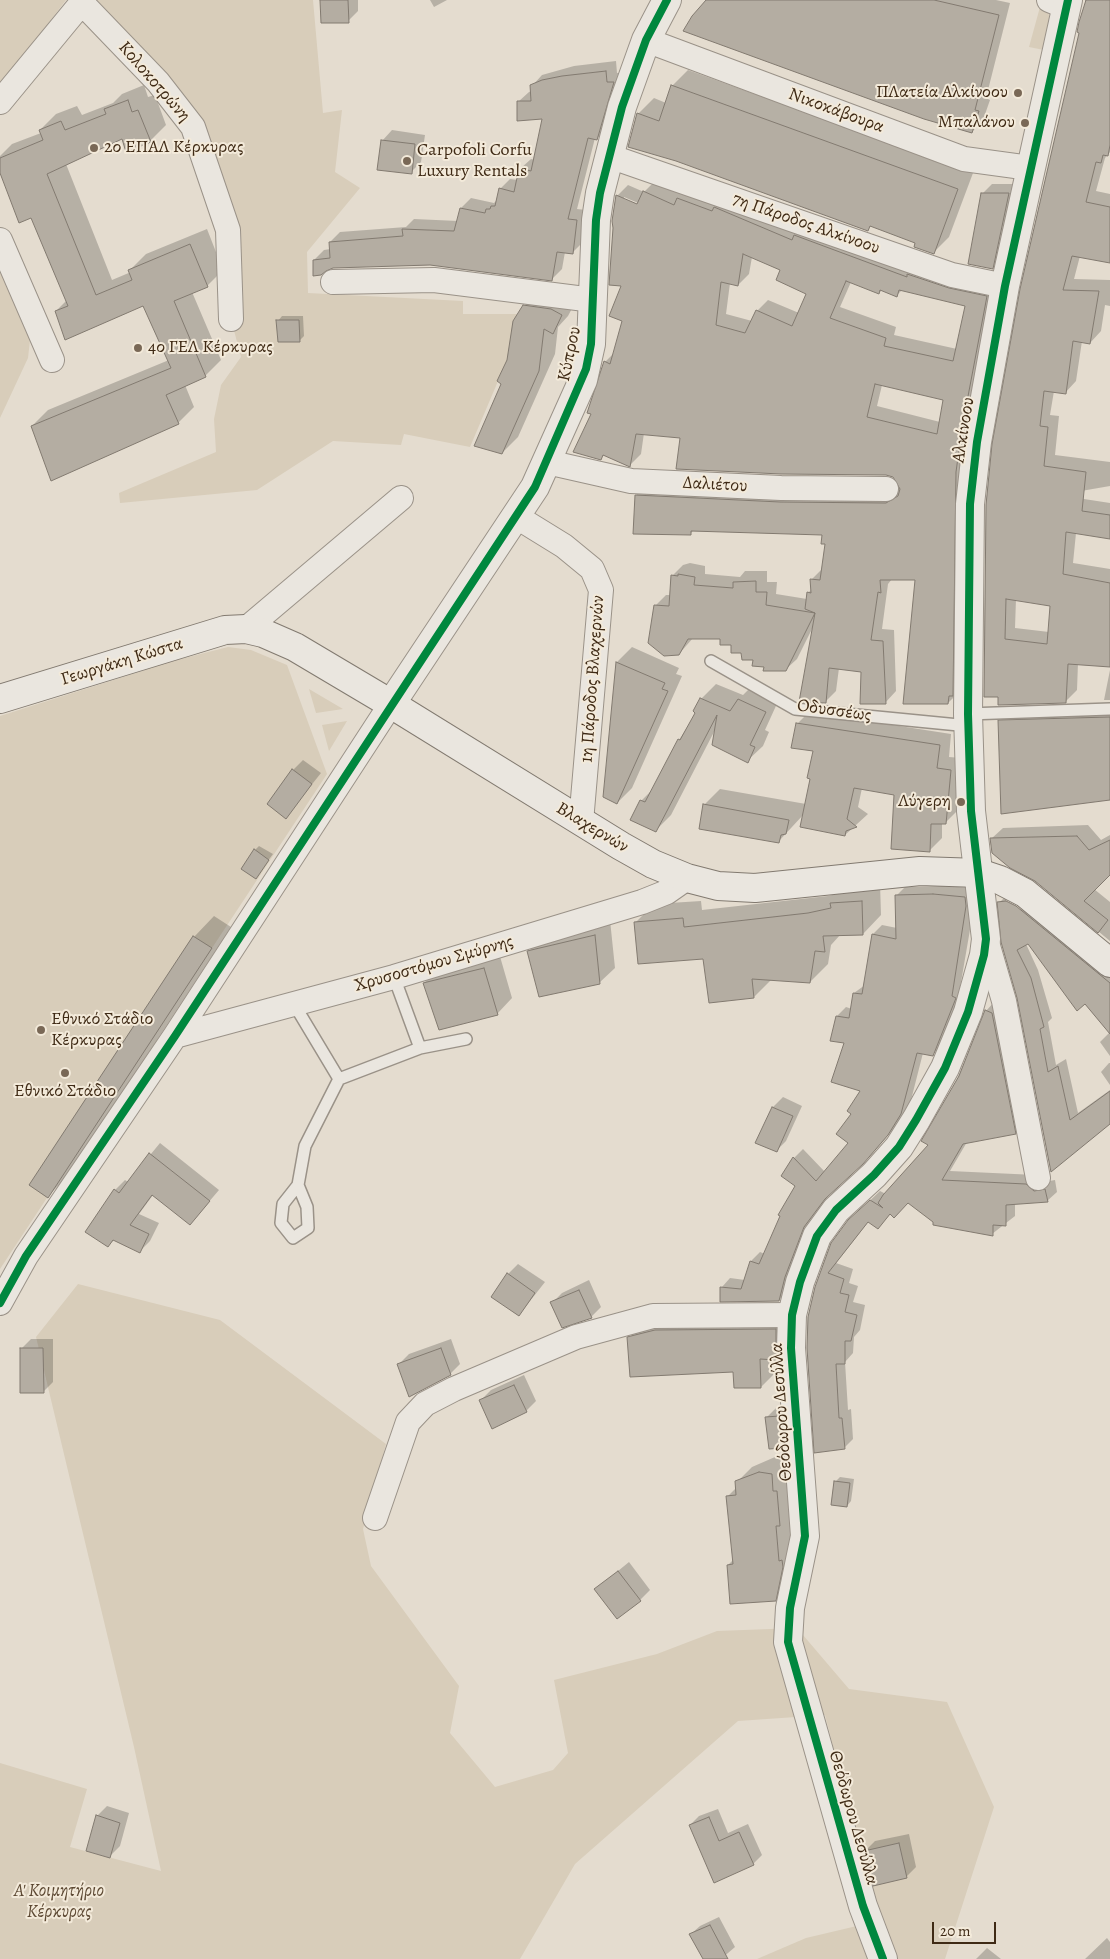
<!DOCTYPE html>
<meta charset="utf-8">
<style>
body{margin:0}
#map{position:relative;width:1110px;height:1959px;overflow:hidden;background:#e4dccf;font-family:Alegreya,serif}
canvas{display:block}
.scale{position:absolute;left:932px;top:1922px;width:64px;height:22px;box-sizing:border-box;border:2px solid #3f2a15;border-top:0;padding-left:6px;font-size:15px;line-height:18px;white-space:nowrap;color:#3f2a15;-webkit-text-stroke:4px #f3eada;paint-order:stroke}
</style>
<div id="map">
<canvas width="1110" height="1959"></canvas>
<div class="scale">20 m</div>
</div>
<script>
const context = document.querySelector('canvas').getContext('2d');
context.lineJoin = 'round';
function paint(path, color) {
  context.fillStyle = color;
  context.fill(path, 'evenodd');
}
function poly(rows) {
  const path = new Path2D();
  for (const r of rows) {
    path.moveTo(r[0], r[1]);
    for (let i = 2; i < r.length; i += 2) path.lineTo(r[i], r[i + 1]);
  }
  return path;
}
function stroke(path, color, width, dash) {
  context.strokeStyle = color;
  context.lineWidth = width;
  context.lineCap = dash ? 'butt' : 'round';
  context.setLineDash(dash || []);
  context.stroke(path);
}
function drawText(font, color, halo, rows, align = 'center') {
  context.font = font + ' Alegreya,serif';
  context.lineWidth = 4;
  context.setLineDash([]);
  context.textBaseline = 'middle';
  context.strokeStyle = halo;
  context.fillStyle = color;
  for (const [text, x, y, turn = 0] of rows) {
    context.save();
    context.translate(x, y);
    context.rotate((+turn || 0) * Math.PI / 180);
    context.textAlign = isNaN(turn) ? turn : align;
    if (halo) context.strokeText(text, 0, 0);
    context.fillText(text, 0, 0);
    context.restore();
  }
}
paint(poly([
 [0,0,66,0,0,87],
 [81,0,313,0,323,113,342,110,335,172,360,188,307,252,308,293,463,301,463,314,517,314,507,360,470,447,404,434,401,445,333,441,257,490,120,503,119,493,216,452,214,419,221,385,241,357,231,319,228,230,193,127],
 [1040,7,1046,10,1051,18,1044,50,1029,47],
 [0,251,32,322,28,358,0,418],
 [228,647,251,650,287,665,327,774,0,1269,0,716,145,670,145,668],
 [309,689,343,709,316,713],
 [347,721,329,751,322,725],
 [78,1284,220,1320,386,1444,363,1529,371,1566,459,1686,450,1733,495,1787,553,1770,568,1753,554,1680,657,1654,717,1631,797,1628,849,1689,947,1702,994,1807,945,1959,757,1959,806,1938,878,1921,825,1715,738,1721,575,1864,520,1959,0,1959,0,1763,87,1789,70,1847,161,1871,134,1747,36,1337]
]), '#d8cdba');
paint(poly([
 [322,0,358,0,358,11,348,21],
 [430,0,447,0,434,7],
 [708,0,996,0,1010,3,986,98,990,100,983,120,972,132],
 [1085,0,1110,0,1110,152,1105,158,1096,191,1110,194,1110,261,1080,256,1074,279,1110,280,1110,306,1105,305,1101,331,1090,343,1082,341,1076,381,1065,393,1054,391,1050,415,1059,416,1055,455,1110,462,1110,486,1058,495,1110,503,1110,538,1076,533,1073,563,1110,569,1110,665,1078,663,1077,690,1065,702,985,695,1086,4],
 [1016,599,1052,605,1049,632,1015,628],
 [616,61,617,73,624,73,607,128,597,139,595,138,577,209,586,210,582,243,572,253,565,252,562,269,551,280,432,265,333,267,314,260,324,250,330,249,330,242,340,232,406,227,414,219,458,221,461,208,471,198,494,203,498,199,500,189,510,179,518,180,520,169,531,159,535,160,544,118,518,102,529,92,532,91,532,86,542,75,574,66],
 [688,70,973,173,949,237,933,253,916,242,872,225,867,230,638,114,654,98,666,103,672,86],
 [144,85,148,97,155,95,166,125,150,141,122,138,66,164,112,280,131,272,130,270,146,254,207,229,223,270,207,286,192,292,221,360,205,376,185,385,194,407,178,423,32,426,48,410,169,360,144,305,56,311,67,300,32,217,0,171,0,156,12,144,41,133,40,130,56,114,77,106,82,115,113,103,122,94],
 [392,130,425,135,421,162,411,172,382,141],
 [655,181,998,285,959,692,948,703,917,579,892,579,888,584,882,629,894,630,896,691,885,703,862,671,839,668,836,691,825,702,814,625,797,659,785,670,765,666,722,637,693,638,679,654,655,606,666,595,671,595,672,576,683,565,690,563,705,566,705,574,740,577,745,571,767,571,767,582,777,582,776,594,807,599,808,593,812,589,812,579,823,568,827,543,823,533,694,530,690,534,636,495,647,484,792,491,898,492,899,482,894,476,682,437,644,433,641,454,630,465,604,455,600,459,593,413,605,362,614,353,624,320,617,196,628,185,644,192],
 [624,197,643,205,642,208,624,200],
 [752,257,782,269,808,293,799,313,768,300,757,311,752,321,726,314,730,283,738,285,749,274],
 [851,282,879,293,882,290,897,295,902,290,967,305,957,349,894,335,896,327,840,307],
 [882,385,945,399,940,422,877,406],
 [992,184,1018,184,1002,258,992,268,982,194],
 [541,290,577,299,568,316,558,327,555,354,518,437,502,453,508,360,524,306],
 [282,316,303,316,304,336,299,341,278,321],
 [632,647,679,668,676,674,682,676,632,788,617,803,604,796,617,662],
 [1110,670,1110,700,1104,700],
 [716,684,743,695,754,684,780,697,765,730,769,732,763,746,747,761,715,730,671,815,656,830,641,801,654,788,679,740,696,713,701,699],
 [1110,706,1110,799,999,721,1011,710],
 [809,712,951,734,949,757,962,758,957,811,945,823,942,823,942,838,930,850,896,794,862,788,858,807,868,814,845,835,804,814,779,841,704,805,720,789,806,804,815,750,797,724],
 [303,760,321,773,286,817,293,770],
 [1088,825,1101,840,1110,835,1110,873,1094,889,1110,902,1110,941,1036,880,991,839,1003,828],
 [259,846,273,854,256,877,255,850],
 [880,883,881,915,863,934,841,934,831,945,828,964,810,982,772,979,754,997,704,958,636,922,654,904,701,901,702,910,828,896],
 [943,886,974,888,972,918,960,988,964,989,941,1046,932,1055,923,1053,910,1104,897,1125,872,1154,832,1191,813,1217,794,1267,788,1291,779,1300,722,1287,730,1278,745,1280,751,1261,760,1252,765,1254,797,1186,783,1175,794,1158,803,1149,825,1172,850,1142,853,1113,862,1090,837,1016,846,1007,852,1009,854,993,865,985,873,934,882,925,897,928,896,896,905,887],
 [1007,895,1110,968,1110,1032,1029,942,1026,944,1038,970,1052,1018,1048,1022,1056,1065,1066,1059,1078,1113,1110,1090,1110,1123,1052,1170,999,903],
 [1006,899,1022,908,1021,910,1006,902],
 [214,916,231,927,68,1176,48,1196,194,937],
 [610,920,615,968,599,983,528,952,543,936],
 [499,953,512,998,497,1014,424,983,439,968],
 [995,1001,1024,1124,1015,1133,967,1142,950,1171,1036,1175,1044,1182,1055,1180,1057,1192,1047,1201,1015,1204,1015,1216,992,1234,935,1222,908,1202,891,1213,878,1228,869,1221,836,1263,853,1269,849,1283,858,1286,853,1302,865,1305,860,1330,854,1337,853,1353,845,1362,848,1410,851,1409,853,1439,844,1448,816,1287,859,1211,880,1191,886,1194,929,1145,986,1011],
 [1110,1032,1110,1056,1100,1042],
 [1109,1063,1110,1063,1110,1085,1101,1072],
 [783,1097,802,1106,786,1141,776,1151,757,1143,773,1107],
 [160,1143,219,1190,190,1224,153,1195,139,1214,159,1223,150,1241,140,1251,115,1239,108,1246,115,1190,125,1180,128,1182],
 [518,1264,545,1282,519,1315,508,1274],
 [589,1280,601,1307,591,1317,552,1303,562,1293],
 [789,1316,789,1346,773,1359,774,1374,761,1387,734,1371,629,1338,642,1324],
 [31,1339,53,1339,53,1382,43,1392,21,1349],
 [451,1339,460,1364,450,1374,399,1364,409,1354],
 [524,1375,536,1401,526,1411,481,1400,491,1390],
 [790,1406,792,1436,782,1446,766,1418,776,1408],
 [775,1457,787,1459,794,1546,790,1584,775,1600,728,1565,733,1560,728,1496,737,1487,737,1482,752,1467],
 [840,1477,854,1479,851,1501,847,1506,835,1482],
 [629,1562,650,1590,640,1600,596,1589],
 [107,1806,129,1813,120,1846,110,1856,97,1816],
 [718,1809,728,1833,748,1824,762,1855,753,1864,690,1825,699,1816],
 [909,1834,916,1867,906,1877,865,1851,875,1841],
 [719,1917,735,1947,721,1959,705,1959,691,1934,700,1926],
 [1107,1938,1110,1942,1110,1959,1085,1959],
 [987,1948,1001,1959,976,1959]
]), '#0003');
const building = poly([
 [320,0,348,0,349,23,321,23,320,0],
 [706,0,934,0,999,15,975,110,979,111,972,133,924,119,683,31,692,16,706,0],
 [1086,0,1110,0,1110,145,1108,156,1103,155,1101,163,1096,162,1086,202,1110,207,1110,263,1072,256,1063,290,1099,291,1090,344,1073,341,1066,394,1044,391,1040,426,1048,427,1044,466,1086,472,1082,511,1110,515,1110,539,1066,532,1063,574,1110,583,1110,667,1068,664,1066,703,998,705,998,697,984,697,986,505,992,444,1020,289,1079,33,1077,32,1079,22,1086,0],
 [1006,599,1050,606,1047,644,1005,639,1006,599],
 [606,71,607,82,614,82,597,140,588,138,568,219,577,220,573,254,557,252,552,281,430,265,333,268,326,271,321,275,313,276,313,260,330,258,329,242,403,236,402,229,454,231,460,208,485,213,486,209,490,209,491,206,495,206,499,188,514,192,519,168,531,171,542,119,517,121,517,101,531,101,530,85,542,80,562,76,606,71],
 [671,85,958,189,934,254,914,247,915,243,870,226,868,231,676,161,628,147,637,113,659,121,671,85],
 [128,100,132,112,138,110,151,142,126,152,122,139,47,174,96,295,132,280,128,270,190,244,208,287,174,301,206,377,166,395,179,424,51,481,31,426,171,368,143,306,65,340,55,311,68,306,31,218,19,223,0,173,0,158,43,140,39,130,61,121,65,130,106,114,104,109,128,100],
 [381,140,415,144,412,174,377,170,381,140],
 [643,191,674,205,677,198,712,211,714,207,792,240,794,235,907,277,907,274,949,288,987,296,962,428,956,472,953,696,949,696,948,704,903,704,915,580,880,580,881,593,878,592,871,640,883,641,886,704,860,704,861,672,829,668,826,703,799,702,815,613,786,671,763,671,764,667,752,666,753,660,742,660,741,653,731,653,731,645,720,645,720,639,688,639,679,655,664,656,648,643,654,605,669,606,671,575,678,576,678,574,695,577,694,585,733,588,733,582,756,581,756,592,767,592,766,605,815,613,805,609,807,592,811,593,810,579,820,580,825,544,821,544,822,535,691,531,691,535,633,534,635,495,780,502,886,503,898,496,900,489,893,477,886,475,781,474,676,469,680,438,636,434,630,467,603,455,601,460,573,452,591,414,587,413,604,361,610,364,622,321,609,316,621,286,609,285,613,228,612,221,616,195,637,204,643,191],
 [743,254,780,270,776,280,806,294,792,326,756,310,745,333,716,325,721,282,738,286,743,254],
 [846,281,879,294,880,290,897,297,899,290,965,306,953,361,884,346,886,338,830,318,846,281],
 [875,384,943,400,937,434,867,417,875,384],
 [981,193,1009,193,993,269,968,264,981,193],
 [523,305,551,309,562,315,553,334,544,329,539,371,502,454,474,446,501,384,497,381,507,360,513,321,523,305],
 [276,320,299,320,300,342,278,342,276,320],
 [616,662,665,683,662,689,668,691,617,804,603,797,616,662],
 [700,698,730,711,738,699,766,712,750,745,755,747,748,763,712,745,717,715,656,832,630,820,640,800,645,802,678,739,680,740,695,713,693,711,700,698],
 [1110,717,1110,800,1001,814,998,720,1110,717],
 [796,723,940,745,937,768,951,770,946,824,931,824,930,852,891,849,894,795,854,788,847,819,857,827,846,831,845,836,800,827,810,779,807,778,813,751,791,748,796,723],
 [292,769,312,784,286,819,267,804,292,769],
 [703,804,789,820,786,834,781,835,779,843,699,829,703,804],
 [1077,836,1089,850,1110,840,1110,875,1084,901,1108,920,1098,933,1035,881,1010,868,992,853,990,838,1077,836],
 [254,849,269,860,256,879,241,869,254,849],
 [933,894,965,897,966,906,952,996,956,998,933,1056,917,1053,901,1114,888,1135,863,1164,825,1199,804,1227,785,1277,779,1301,720,1302,720,1287,741,1289,750,1261,759,1264,780,1216,778,1215,795,1186,781,1176,793,1157,816,1181,848,1143,836,1134,851,1114,847,1111,860,1091,831,1082,844,1043,830,1041,836,1016,849,1018,853,993,862,994,872,934,896,939,895,895,933,894],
 [862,901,863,935,823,936,825,952,815,951,810,983,752,979,754,998,709,1003,703,959,638,964,634,922,683,918,684,927,808,913,831,908,830,903,862,901],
 [1006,901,1016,906,1110,983,1110,1034,1085,1004,1077,1011,1028,944,1017,950,1031,978,1044,1027,1040,1029,1048,1072,1058,1066,1070,1120,1110,1091,1110,1124,1051,1172,1017,998,1001,942,997,902,1006,901],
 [595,935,600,984,539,997,527,951,595,935],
 [193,936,212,948,48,1198,29,1185,193,936],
 [484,968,498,1015,439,1030,423,983,484,968],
 [985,1010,992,1013,1016,1134,963,1144,942,1180,1026,1184,1034,1191,1045,1189,1048,1202,1006,1205,1006,1226,993,1225,993,1236,933,1225,933,1222,908,1203,894,1218,890,1214,878,1229,868,1222,828,1273,844,1279,840,1293,849,1295,845,1312,857,1315,851,1341,845,1341,845,1364,836,1364,839,1418,842,1418,845,1449,814,1453,807,1348,808,1317,815,1287,831,1243,848,1220,870,1200,883,1208,878,1203,883,1195,928,1145,921,1141,959,1076,985,1010],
 [772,1107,793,1116,777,1152,755,1143,772,1107],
 [149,1153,210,1201,190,1225,152,1195,130,1225,149,1234,140,1253,113,1240,108,1247,85,1232,114,1189,119,1193,149,1153],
 [507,1273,535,1293,519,1316,491,1297,507,1273],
 [579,1290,592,1318,562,1328,550,1302,579,1290],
 [776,1329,776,1360,760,1359,761,1388,734,1388,733,1372,630,1377,627,1337,655,1330,776,1329],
 [20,1348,43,1348,44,1393,20,1393,20,1348],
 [441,1348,451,1375,409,1397,397,1364,441,1348],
 [514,1385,527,1412,492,1429,479,1400,514,1385],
 [780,1416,783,1448,769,1449,765,1417,780,1416],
 [759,1472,772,1474,773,1491,777,1491,780,1526,776,1526,779,1561,782,1560,783,1567,776,1601,730,1604,727,1565,733,1564,726,1496,736,1495,735,1481,759,1472],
 [834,1481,850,1483,847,1507,831,1505,834,1481],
 [618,1571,641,1601,617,1619,594,1589,618,1571],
 [96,1815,120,1823,110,1858,86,1851,96,1815],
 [709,1817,719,1841,739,1832,754,1865,714,1883,689,1825,709,1817],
 [899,1843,907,1878,873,1886,864,1851,899,1843],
 [710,1925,728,1959,703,1959,689,1934,710,1925]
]);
paint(building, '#b4ada2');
stroke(building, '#827a70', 1);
const service = poly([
 [711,661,795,709,969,726],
 [968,714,1110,709],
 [394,977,420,1048],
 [294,1004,339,1079],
 [298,1185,307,1207,308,1228,293,1238,281,1223,283,1204,298,1185,305,1146,339,1079,420,1048,466,1039]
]);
const minor = poly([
 [1049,0,1066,7],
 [82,3,158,82,193,127,228,230,231,319],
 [646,40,964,159,1030,168],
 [0,102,84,0],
 [609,156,952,275,1005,286],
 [0,240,52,360],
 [333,282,434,280,593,300],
 [547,462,631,481,781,488,886,489],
 [517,517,564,546,592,569,601,590,581,822],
 [246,629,401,498],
 [986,939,1004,1001,1038,1178],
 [175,1036,394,977,642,902,667,892,687,878],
 [0,1303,26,1256,175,1036,391,704],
 [375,1518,408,1422,425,1404,454,1389,576,1337,653,1316,792,1315]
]);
const tertiary = poly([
 [391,704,535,487,583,380,591,344,596,220,600,193,622,107,646,40,667,0],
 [883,1959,863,1906,788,1642,790,1608,805,1536,791,1348,792,1315,800,1282,817,1236,836,1210,874,1175,899,1147,916,1120,945,1068,968,1012,984,955,986,939,971,811,968,714,970,504,977,442,1005,286,1068,0]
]);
const secondary = poly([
 [0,699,225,630,246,629,263,633,295,647,391,704,621,846,653,864,687,878,718,886,755,888,920,871,979,873,1000,880,1025,893,1110,963]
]);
stroke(service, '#9a9288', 14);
stroke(minor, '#9a9288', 26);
stroke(tertiary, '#9a9288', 30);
stroke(secondary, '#827a70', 30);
stroke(service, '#eae6df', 11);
stroke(minor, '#eae6df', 24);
stroke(tertiary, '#eae6df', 28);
stroke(secondary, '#eae6df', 28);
stroke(poly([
 [0,1303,26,1256,175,1036,535,487,586,369,591,344,596,220,600,193,622,107,646,40,667,0],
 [883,1959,863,1906,788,1642,790,1608,805,1536,791,1348,792,1315,800,1282,817,1236,836,1210,874,1175,899,1147,916,1120,945,1068,968,1012,984,955,986,939,971,811,968,714,970,504,977,442,1005,286,1068,0]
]), '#00873e', 8);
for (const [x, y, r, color] of [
 [1018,93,5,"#796856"],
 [1025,123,5,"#796856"],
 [94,148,5,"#796856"],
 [407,161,5,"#796856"],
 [138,348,5,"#796856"],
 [961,802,5,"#796856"],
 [41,1030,5,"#796856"],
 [65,1073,5,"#796856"]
]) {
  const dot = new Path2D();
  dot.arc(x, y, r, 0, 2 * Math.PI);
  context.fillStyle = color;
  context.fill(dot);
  stroke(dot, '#f3eada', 2);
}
drawText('18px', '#3f2a15', '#f3eada', [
 ["Κολοκοτρώνη",154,82,49],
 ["Νικοκάβουρα",836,111,20],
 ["7η Πάροδος Αλκίνοου",806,224,19],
 ["Κύπρου",570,354,-78],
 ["Αλκίνοου",964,430,-81],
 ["Δαλιέτου",715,485,3],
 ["Γεωργάκη Κώστα",122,662,-17],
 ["1η Πάροδος Βλαχερνών",593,679,-86],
 ["Οδυσσέως",834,711,8],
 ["Βλαχερνών",592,828,31],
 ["Χρυσοστόμου Σμύρνης",434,964,-16],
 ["Θεόδωρου Δεσύλλα",782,1412,-94],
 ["Θεόδωρου Δεσύλλα",853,1818,74]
]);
drawText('18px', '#3f2a15', '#f3eada', [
 ["ΠΛατεία Αλκίνοου",1008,93,"right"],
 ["Μπαλάνου",1015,123,"right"],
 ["2ο ΕΠΑΛ Κέρκυρας",104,148],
 ["Carpofoli Corfu",417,151],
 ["Luxury Rentals",417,172],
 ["4ο ΓΕΛ Κέρκυρας",148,348],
 ["Λύγερη",951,802,"right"],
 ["Εθνικό Στάδιο",51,1020],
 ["Κέρκυρας",51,1041],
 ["Εθνικό Στάδιο",65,1092,"center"]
], 'left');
drawText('italic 18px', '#5c4832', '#f3eada', [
 ["Α' Κοιμητήριο",59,1892],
 ["Κέρκυρας",59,1913]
]);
</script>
